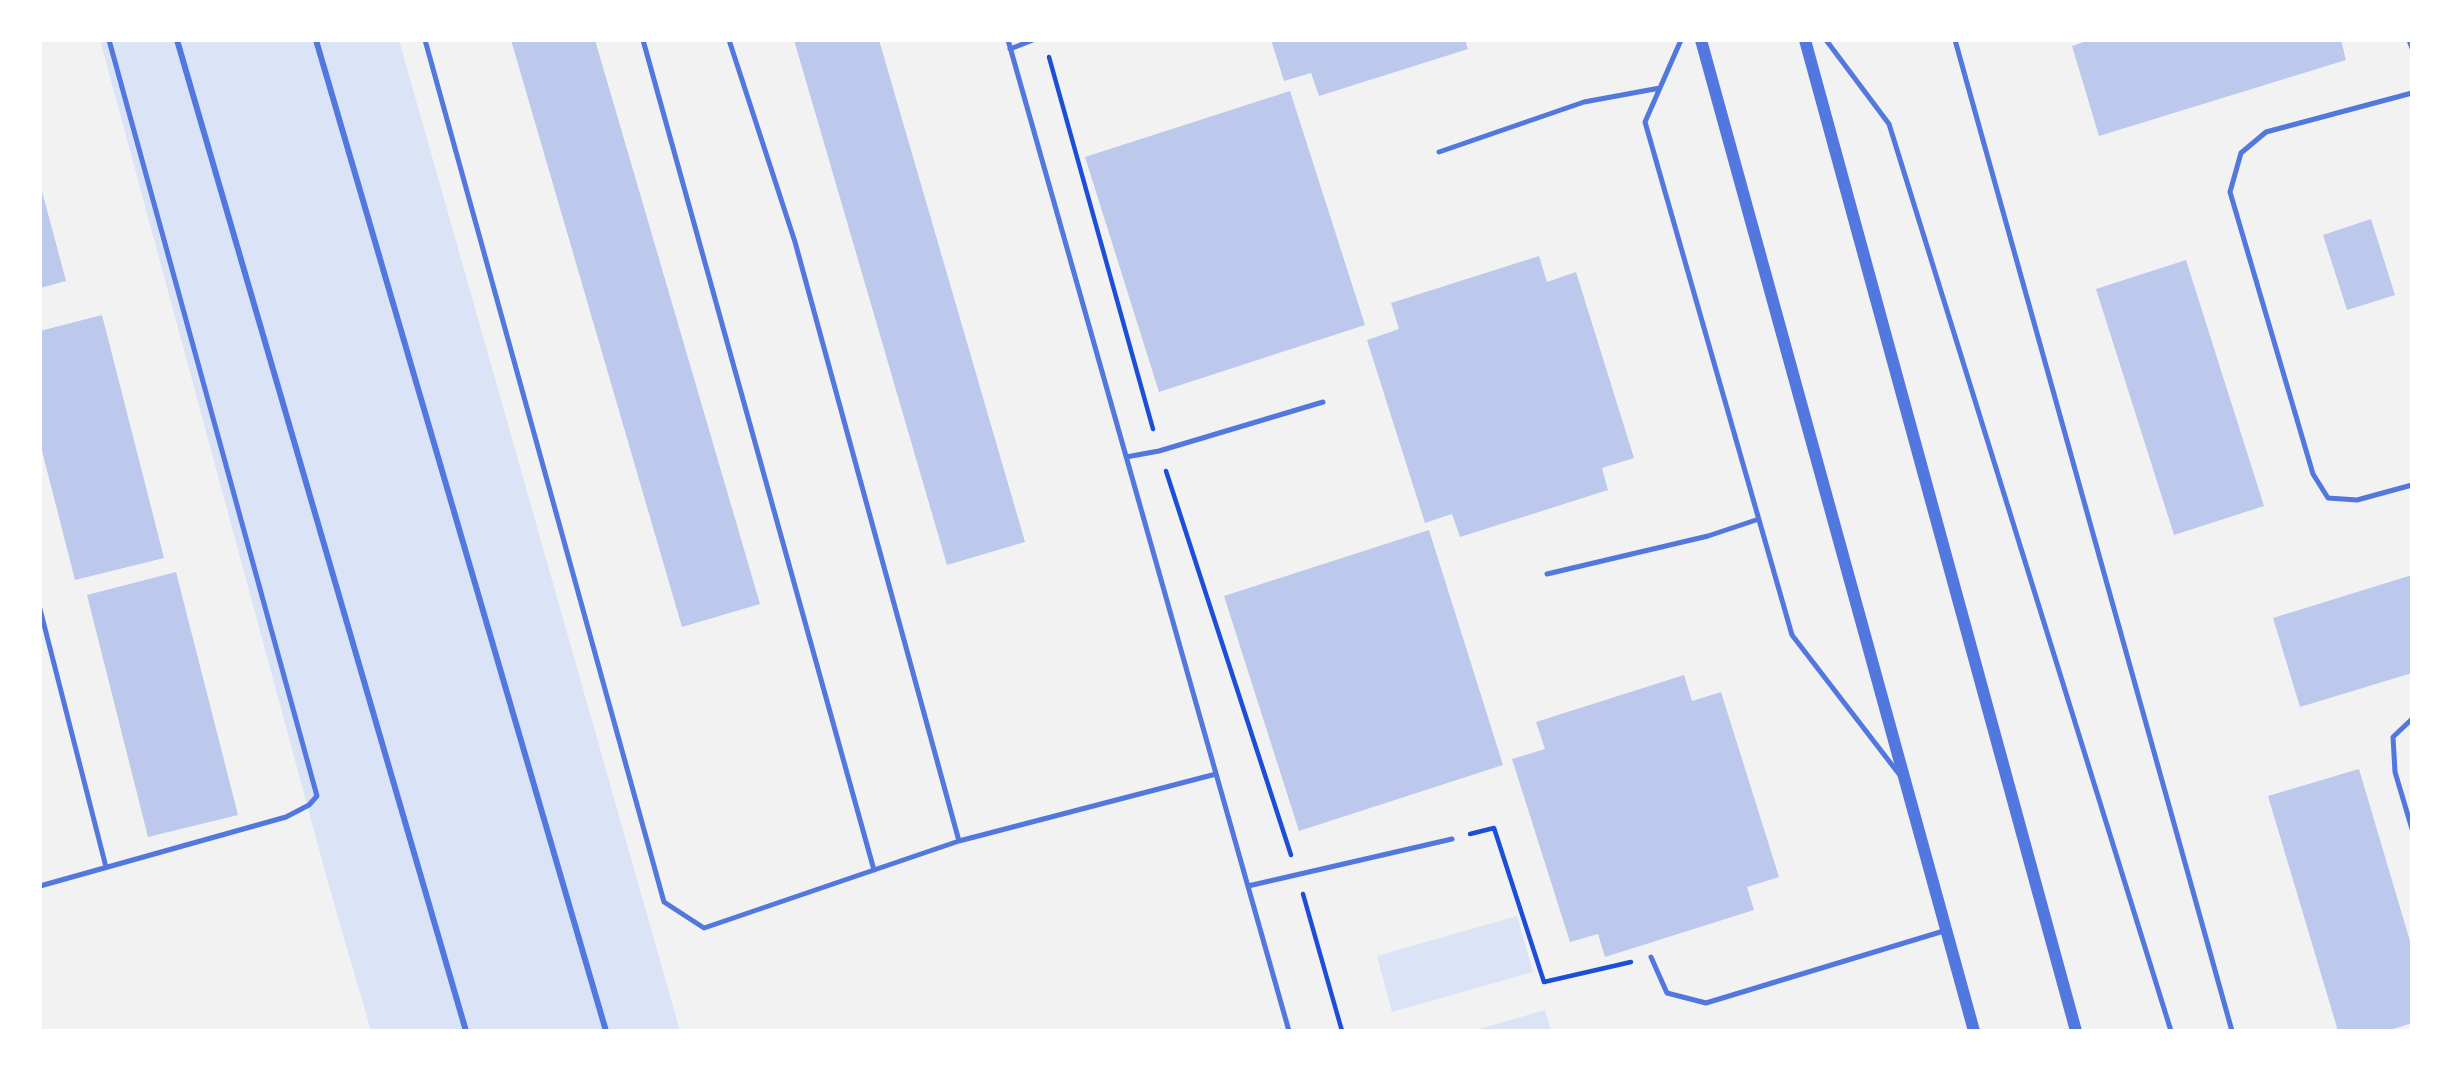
<!DOCTYPE html>
<style>
body{margin:0}
#map{position:relative;width:2452px;height:1071px;overflow:hidden;background:#f2f2f2;font-family:"Exo 2",sans-serif}
canvas{display:block}
.frame{position:absolute;inset:0;border:42px solid #fff;pointer-events:none}
</style>
<div id="map">
<canvas width="2452" height="1071"></canvas>
<div class="frame"></div>
</div>
<script>
const context = document.querySelector('canvas').getContext('2d');
context.lineJoin = 'round';
function paint(path, color) {
  context.fillStyle = color;
  context.fill(path, 'evenodd');
}
function poly(rows) {
  const path = new Path2D();
  for (const r of rows) {
    path.moveTo(r[0], r[1]);
    for (let i = 2; i < r.length; i += 2) path.lineTo(r[i], r[i + 1]);
  }
  return path;
}
function stroke(path, color, width, dash) {
  context.strokeStyle = color;
  context.lineWidth = width;
  context.lineCap = dash ? 'butt' : 'round';
  context.setLineDash(dash || []);
  context.stroke(path);
}
paint(poly([
 [100,40,399,40,680,1031,371,1031,329,886],
 [1517,916,1533,972,1392,1012,1377,956],
 [1545,1010,1551,1031,1472,1031]
]), '#dbe4f7');
paint(poly([
 [511,40,595,40,760,604,682,627],
 [794,40,879,40,1025,542,947,565],
 [1271,40,1465,40,1468,49,1319,96,1311,73,1284,81],
 [2090,40,2341,40,2346,60,2099,136,2072,46],
 [1290,91,1365,325,1159,392,1085,157],
 [40,184,66,281,40,288],
 [2371,219,2395,295,2347,310,2323,235],
 [1539,256,1547,282,1576,272,1634,458,1602,468,1608,490,1460,537,1452,514,1425,523,1367,340,1399,329,1391,303],
 [2186,260,2264,506,2174,535,2096,289],
 [102,315,164,558,75,580,40,443,40,331],
 [1429,530,1503,765,1299,831,1224,596],
 [176,572,238,815,148,837,87,595],
 [2412,575,2412,673,2300,707,2273,618],
 [1684,675,1692,701,1721,692,1779,877,1747,887,1754,910,1605,957,1598,934,1570,942,1512,759,1545,749,1536,722],
 [2359,769,2412,948,2412,1023,2387,1031,2338,1031,2268,796]
]), '#bdc9ec');
stroke(poly([
 [1049,57,1153,429],
 [1166,471,1291,855],
 [1470,834,1494,828,1544,982,1631,962],
 [1303,894,1342,1031]
]), '#1d4ed8', 4.5);
stroke(poly([
 [425,40,664,902,704,928,959,841,1216,774],
 [643,40,874,870],
 [729,40,795,242,959,841],
 [1008,40,1289,1031],
 [1681,40,1645,122,1792,635,1899,774],
 [1826,40,1889,124,2171,1031],
 [1955,40,2232,1031],
 [2409,40,2412,48],
 [1010,49,1033,40],
 [2412,93,2266,132,2241,153,2230,192,2313,474,2328,498,2357,500,2412,485],
 [1439,152,1584,102,1660,88],
 [1126,457,1159,451,1323,402],
 [1547,574,1708,536,1759,519],
 [40,609,106,867],
 [2412,719,2393,737,2395,772,2412,829],
 [40,886,286,817,309,805,317,796,109,40],
 [1248,886,1452,839],
 [1651,957,1667,993,1706,1003,1947,930]
]), '#5277de', 5);
stroke(poly([
 [177,40,466,1031],
 [316,40,606,1031]
]), '#5277de', 6);
stroke(poly([
 [1701,40,1974,1031],
 [1805,40,2076,1031]
]), '#5277de', 12);
</script>
